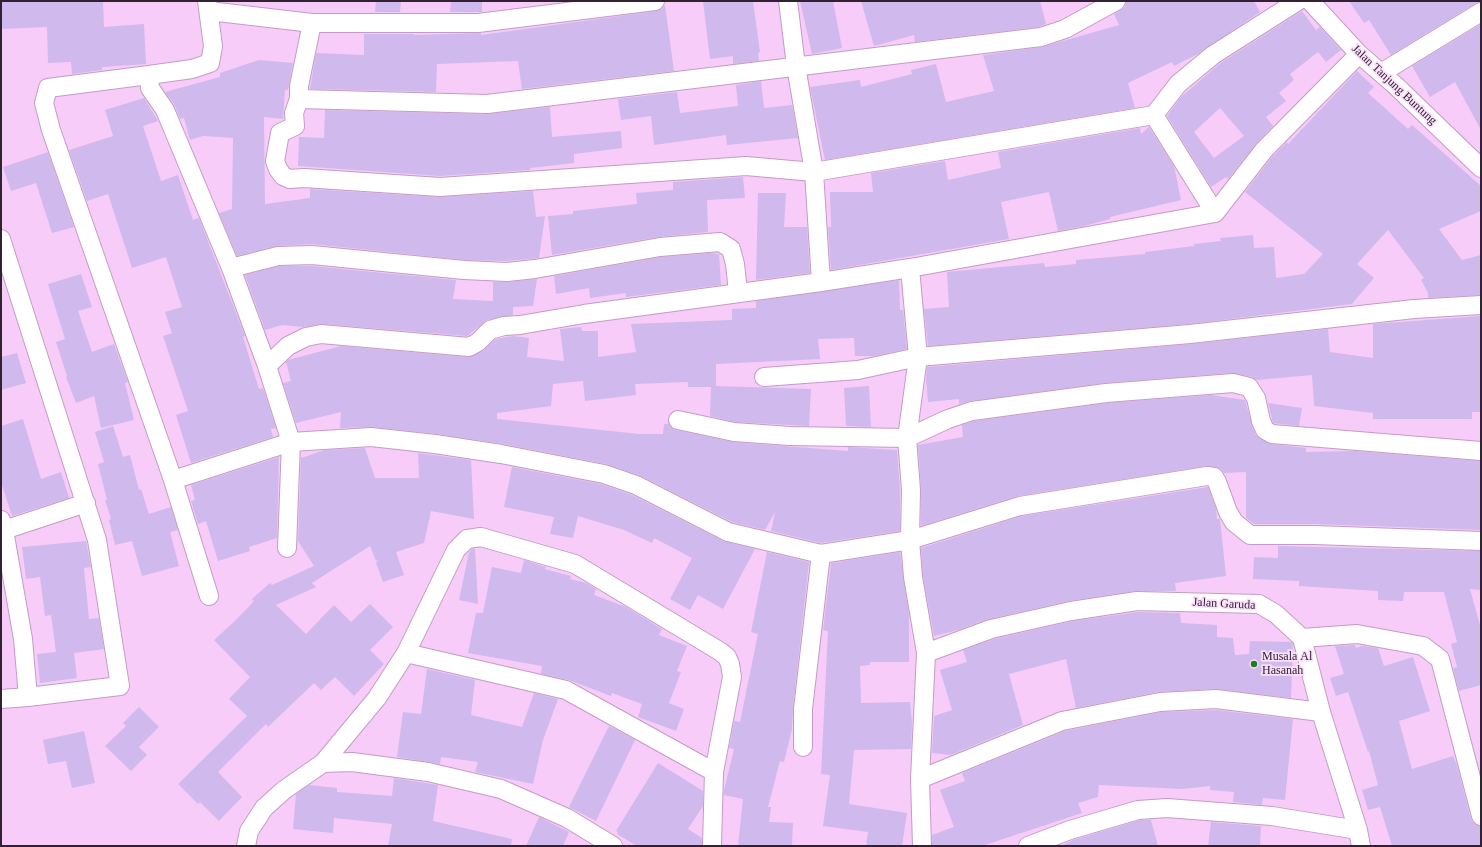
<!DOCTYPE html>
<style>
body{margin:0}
#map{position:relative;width:1482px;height:847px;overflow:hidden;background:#f7ccf9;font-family:"Times New Roman",serif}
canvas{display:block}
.frame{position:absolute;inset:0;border:2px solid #312132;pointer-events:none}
</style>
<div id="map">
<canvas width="1482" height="847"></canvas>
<div class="frame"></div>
</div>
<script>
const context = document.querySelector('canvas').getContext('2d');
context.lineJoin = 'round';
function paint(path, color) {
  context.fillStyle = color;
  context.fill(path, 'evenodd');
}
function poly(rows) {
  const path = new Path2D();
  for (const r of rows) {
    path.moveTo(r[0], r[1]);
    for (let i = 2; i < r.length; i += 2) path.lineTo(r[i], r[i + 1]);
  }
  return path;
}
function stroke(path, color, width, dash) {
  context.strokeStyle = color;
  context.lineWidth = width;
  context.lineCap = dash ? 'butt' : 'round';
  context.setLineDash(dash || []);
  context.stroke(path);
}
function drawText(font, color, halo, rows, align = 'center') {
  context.font = font + ' "Times New Roman",serif';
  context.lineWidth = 3.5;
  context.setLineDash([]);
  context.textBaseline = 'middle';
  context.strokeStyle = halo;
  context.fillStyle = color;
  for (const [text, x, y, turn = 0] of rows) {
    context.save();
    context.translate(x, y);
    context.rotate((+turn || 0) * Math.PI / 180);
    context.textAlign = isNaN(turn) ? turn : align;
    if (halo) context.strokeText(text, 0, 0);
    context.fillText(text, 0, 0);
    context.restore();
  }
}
paint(poly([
 [1,1,103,1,104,27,144,24,146,64,102,67,102,70,72,74,71,62,48,63,47,27,1,29],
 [376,1,401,1,400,12,375,12],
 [451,1,482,1,482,12,450,12],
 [703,1,753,1,760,52,758,53,759,61,733,64,733,56,710,59],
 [800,1,833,1,842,48,812,54],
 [861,1,1040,1,1046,24,1039,27,915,42,914,35,874,46],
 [1126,1,1254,1,1260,12,1198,54,1174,66,1172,62,1128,83,1135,108,825,160,810,87,860,80,861,87,912,74,911,70,936,64,946,102,994,91,983,55,1042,47,1119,25,1114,14,1125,7],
 [1349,1,1481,1,1481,2,1476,3,1391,55,1369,20,1364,23],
 [665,5,674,71,522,89,518,61,437,64,436,92,310,89,316,53,364,55,364,34,414,34,414,35,481,33,481,35,656,11,662,9],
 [1302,11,1316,30,1320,27,1341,50,1326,62,1318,52,1290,74,1294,80,1279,93,1286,101,1266,117,1273,126,1256,144,1228,179,1226,177,1211,187,1167,116,1181,97,1219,64],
 [1220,108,1244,136,1214,158,1194,132],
 [1481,24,1481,130,1455,82,1430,97,1412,66],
 [259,60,293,63,288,90,285,90,283,119,264,117,265,204,310,198,310,189,439,197,533,191,536,217,545,216,539,258,507,261,465,260,312,244,276,246,237,256,219,213,232,209,233,138,203,136,190,140,184,118,180,119,174,104,165,92,220,77,220,73],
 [1357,71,1374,87,1368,93,1408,129,1412,125,1481,186,1481,211,1439,229,1462,260,1481,255,1481,295,1428,298,1428,293,1421,280,1424,278,1388,230,1357,264,1374,278,1352,304,1189,324,928,346,924,309,949,307,947,272,1044,263,1045,267,1076,264,1076,260,1145,254,1145,252,1194,246,1194,244,1221,241,1220,238,1253,235,1254,248,1274,247,1276,278,1304,274,1323,254,1245,192,1272,157,1287,142,1288,144],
 [761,81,764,108,792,105,798,138,727,145,726,135,654,145,651,116,621,120,618,99,677,92,680,113,738,106,736,85],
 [144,98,158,121,143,126,161,181,178,175,193,220,199,218,245,336,243,337,259,389,263,388,276,428,271,429,273,437,191,463,176,415,188,411,163,336,172,333,165,312,182,307,166,257,132,268,108,194,87,201,69,150,113,136,105,110],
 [550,107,552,137,621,131,622,148,574,154,574,163,530,168,530,170,440,176,298,166,299,137,324,138,325,110,487,114],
 [1149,127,1174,166,1181,200,1110,217,1110,219,1084,226,1058,231,1049,192,1001,202,1009,239,831,270,828,227,831,227,830,192,873,192,871,173,945,161,948,180,1001,168,998,152,1140,128,1141,134],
 [48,152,74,227,52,233,36,183,11,191,3,167],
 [743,177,745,198,707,200,708,232,658,237,552,255,548,216,573,214,573,211,637,204,636,193,673,190,673,182],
 [758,193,786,193,784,227,807,227,810,273,756,280],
 [709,253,719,254,721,285,626,297,626,293,590,298,589,288,556,294,554,276,661,257],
 [279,266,312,266,456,280,453,299,493,301,493,282,508,282,537,279,533,306,513,307,513,315,487,320,467,336,322,324,303,327,282,325,265,330,245,275],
 [81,274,92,307,78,311,92,352,114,344,128,382,125,383,134,420,101,428,94,396,76,403,66,377,67,376,56,342,65,339,48,284],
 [899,280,900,310,903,310,907,349,874,356,855,356,854,338,818,339,820,359,716,364,716,386,811,389,809,426,735,422,710,416,711,387,688,387,688,382,635,384,636,395,585,401,583,381,553,384,551,406,497,413,497,419,639,434,663,434,664,424,669,424,676,430,733,442,848,451,848,447,897,450,900,490,900,531,821,543,771,531,775,512,765,530,732,522,641,476,606,464,503,444,437,434,372,427,340,428,341,412,296,423,283,383,291,381,286,362,288,360,341,346,468,357,483,351,496,339,513,336,529,338,527,357,564,361,560,329,581,327,582,331,598,331,598,357,636,352,631,324,732,320,732,309,756,308,756,301],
 [1481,316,1481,412,1472,412,1472,419,1373,419,1373,413,1314,406,1312,375,1256,380,1252,377,1232,373,1105,383,971,401,959,404,959,399,928,402,926,379,927,367,1191,344,1328,329,1330,352,1373,358,1373,324],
 [17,353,26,383,1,390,1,357],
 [869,386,871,427,846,426,844,388],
 [1211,395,1245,400,1255,434,1260,439,1271,444,1306,448,1306,452,1356,451,1481,461,1481,530,1315,524,1254,524,1246,518,1246,472,1224,473,1220,468,1208,466,1018,496,921,526,921,489,918,445,963,437,962,425,974,421,1107,403],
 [1268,403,1302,408,1299,426,1273,423],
 [23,419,41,479,61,472,69,498,12,516,1,482,1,426],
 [113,426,123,457,130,455,139,490,141,489,149,514,171,507,178,530,170,532,179,566,142,576,132,541,115,545,109,520,111,519,105,500,107,500,98,464,104,462,95,432],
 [365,448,375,478,419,478,418,453,471,460,474,519,431,511,424,543,396,552,404,575,383,582,376,563,379,559,376,561,370,546,312,583,316,587,276,605,306,634,334,605,351,622,370,604,393,627,370,650,384,664,354,696,335,677,321,690,314,683,268,727,266,724,218,772,242,797,219,821,200,802,198,804,178,784,247,716,229,699,250,677,214,640,235,621,254,601,252,599,270,583,272,585,314,566,298,541,301,458,325,450],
 [279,457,277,538,249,547,250,551,218,561,206,521,198,524,191,501,195,500,191,485],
 [512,467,601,484,632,495,723,541,755,549,723,609,698,595,690,610,670,599,692,558,654,538,652,543,624,530,578,516,573,538,550,534,554,517,504,507],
 [1208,487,1216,509,1217,519,1220,519,1226,576,1175,583,1176,591,1136,591,1069,601,989,619,958,630,934,636,923,576,921,548,1022,516],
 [86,541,91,567,84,568,89,619,99,618,104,649,74,653,77,678,40,683,37,654,56,652,51,615,45,616,40,577,26,579,22,547],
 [1278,546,1481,551,1481,590,1470,589,1481,629,1481,685,1459,691,1453,668,1457,667,1451,644,1457,642,1444,592,1404,592,1403,601,1378,600,1378,591,1299,586,1299,581,1253,579,1254,557,1278,558],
 [472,549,475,549,478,604,459,600,469,552],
 [767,552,809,562,793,708,792,729,784,762,780,761,768,807,771,807,769,822,793,823,792,846,738,846,743,799,724,795,724,790,734,749,729,748,734,721,740,722,758,634,751,632],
 [900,552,909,615,909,662,870,662,870,665,860,666,861,703,910,702,912,723,911,749,854,750,849,804,907,813,902,846,866,846,868,832,823,826,830,775,821,774,828,631,823,630,831,563],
 [524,560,546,567,545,569,571,576,570,579,586,583,596,589,594,595,626,607,662,629,659,635,687,646,677,671,681,672,669,703,684,709,676,731,638,717,642,704,612,693,611,696,569,680,541,674,542,666,468,653,476,613,483,613,492,567,521,573],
 [1138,612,1180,613,1181,623,1217,625,1217,637,1233,638,1235,655,1249,654,1250,641,1291,642,1293,644,1291,698,1216,689,1158,692,1076,708,1066,659,1009,674,1023,725,951,755,932,753,934,716,952,710,940,670,967,662,963,650,994,639,1073,621],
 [1355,645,1356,648,1362,646,1378,648,1384,666,1413,657,1430,711,1399,721,1412,769,1453,756,1457,765,1471,819,1474,824,1481,826,1481,846,1392,846,1380,807,1368,810,1362,790,1378,785,1369,751,1368,752,1348,692,1336,696,1330,678,1344,674,1335,646],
 [427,669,475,680,471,715,522,727,534,693,558,699,543,740,533,784,475,772,478,762,441,757,440,764,397,757,403,712,421,714],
 [139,707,159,727,139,747,147,755,131,771,105,746,126,726,123,723],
 [1216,710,1293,719,1285,800,1263,798,1262,805,1233,802,1234,792,1210,790,1210,786,1182,789,1099,785,1098,797,1078,803,1082,813,982,846,932,846,932,835,954,827,940,790,965,781,962,773,1065,731,1161,712],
 [609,726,635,740,596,821,569,807],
 [84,731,95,783,72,788,66,761,48,764,43,740],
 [658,763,703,791,703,806,688,829,702,838,702,846,637,846,617,834,618,832,616,831],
 [394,778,438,785,433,821,512,839,511,846,388,846,392,824,334,818,333,833,293,829,296,794,309,785,337,788,337,792,392,796],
 [539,817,569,832,563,846,526,846],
 [1140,820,1151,820,1158,846,1061,846,1073,840],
 [1211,822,1261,826,1260,846,1208,846]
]), '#d0b9ed');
const street = poly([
 [207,1,213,46,210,63,192,69,149,75,150,88,165,110,231,268,267,366,291,442,287,548],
 [788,1,796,66,814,172,821,282],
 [1310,1,1359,54,1396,86,1481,168],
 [209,11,312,23,299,86,299,99,487,104,1041,37,1065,29,1116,1],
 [312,23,478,23,655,1],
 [1381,73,1481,12],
 [149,75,48,88,44,103,51,130,173,480,209,596],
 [299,99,294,113,295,126,280,133,275,161,278,169,283,176,290,179,304,178,440,187,746,166,814,172,1154,115,1178,84,1213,55,1298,1],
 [1154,115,1215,213],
 [1,239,97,540,120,686,28,697,1,699],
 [231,268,278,256,312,255,464,270,507,272,535,269,660,247,720,242,731,249,735,264,738,292],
 [910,268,918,357,907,438,911,490,910,540,913,577,926,653,920,779,922,846],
 [267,366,288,346,306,337,321,334,469,347,478,342,490,330,504,326,520,325,584,314,821,282,910,268,1215,213,1264,150,1359,54],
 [764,377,858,370,918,357,1190,334,1414,309,1481,305],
 [678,420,734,432,790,436,907,438,948,419,972,411,1106,393,1233,383,1249,387,1256,398,1261,421,1265,430,1272,434,1481,451],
 [173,480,291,442,371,437,435,444,501,454,604,474,636,485,728,532,821,554],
 [1,520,4,530,23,639,28,697],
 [4,530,86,503],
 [1302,638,1357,634,1423,646,1440,659,1481,816],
 [406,653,456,550,467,539,481,537,575,564,721,652,727,657,730,664,732,677,714,772],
 [926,653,991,629,1071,611,1137,601,1259,604,1276,614,1302,638,1321,712,1358,830,1361,846],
 [803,747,803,709,821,554,910,540,1020,506,1207,476,1214,477,1217,482,1228,512,1234,522,1250,535,1315,535,1481,541],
 [323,763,352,762,428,772,501,789,567,818,613,846],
 [920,779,1062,721,1160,702,1216,699,1321,712],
 [246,846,249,831,264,808,284,790,323,763,377,698,406,653,566,690,714,772,712,846],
 [1028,846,1070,830,1138,810,1167,808,1272,816,1358,830]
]);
stroke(street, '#c49bc6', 20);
stroke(street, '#fff', 18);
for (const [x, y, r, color] of [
 [1254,664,4,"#1f7b2a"]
]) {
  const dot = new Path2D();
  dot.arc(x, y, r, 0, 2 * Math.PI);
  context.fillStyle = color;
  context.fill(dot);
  stroke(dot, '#fae0fb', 1.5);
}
drawText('12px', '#312132', '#fae0fb', [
 ["Jalan Tanjung Buntung",1394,85,43],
 ["Jalan Garuda",1224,604,3]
]);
drawText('12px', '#312132', '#fae0fb', [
 ["Musala Al",1262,657],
 ["Hasanah",1262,671]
], 'left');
</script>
